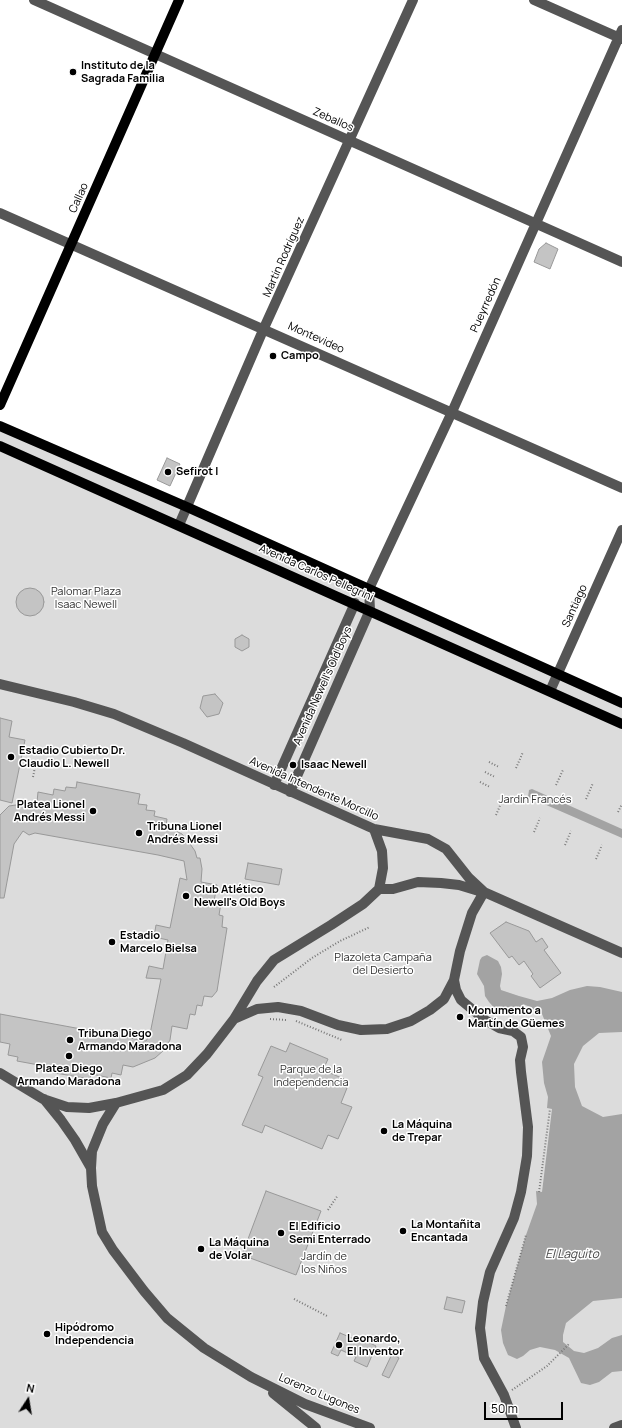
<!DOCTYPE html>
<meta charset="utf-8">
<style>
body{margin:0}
#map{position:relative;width:622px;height:1428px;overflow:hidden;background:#fff;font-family:Manrope,sans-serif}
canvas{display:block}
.north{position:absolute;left:8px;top:1380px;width:40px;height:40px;-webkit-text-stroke:3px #fff;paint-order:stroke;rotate:12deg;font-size:11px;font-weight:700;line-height:16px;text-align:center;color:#000}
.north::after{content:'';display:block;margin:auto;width:14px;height:18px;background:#000;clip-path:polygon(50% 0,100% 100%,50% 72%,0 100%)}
.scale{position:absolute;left:484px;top:1402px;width:79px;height:18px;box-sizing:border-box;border:2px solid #000;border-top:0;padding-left:5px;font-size:12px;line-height:14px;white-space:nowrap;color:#000;-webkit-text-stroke:3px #fff;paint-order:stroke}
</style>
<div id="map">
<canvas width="622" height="1428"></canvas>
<div class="north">N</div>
<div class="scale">50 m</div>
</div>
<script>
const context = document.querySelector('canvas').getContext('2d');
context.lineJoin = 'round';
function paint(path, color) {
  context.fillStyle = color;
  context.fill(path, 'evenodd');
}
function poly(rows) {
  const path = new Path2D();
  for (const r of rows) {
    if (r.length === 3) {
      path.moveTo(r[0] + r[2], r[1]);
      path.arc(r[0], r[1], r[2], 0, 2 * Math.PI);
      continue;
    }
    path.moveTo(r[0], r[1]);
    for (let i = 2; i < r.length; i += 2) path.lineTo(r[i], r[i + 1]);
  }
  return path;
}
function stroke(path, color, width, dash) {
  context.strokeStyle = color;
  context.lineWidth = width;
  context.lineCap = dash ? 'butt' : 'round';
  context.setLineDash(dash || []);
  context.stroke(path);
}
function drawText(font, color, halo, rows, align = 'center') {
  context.font = font + ' Manrope,sans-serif';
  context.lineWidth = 3;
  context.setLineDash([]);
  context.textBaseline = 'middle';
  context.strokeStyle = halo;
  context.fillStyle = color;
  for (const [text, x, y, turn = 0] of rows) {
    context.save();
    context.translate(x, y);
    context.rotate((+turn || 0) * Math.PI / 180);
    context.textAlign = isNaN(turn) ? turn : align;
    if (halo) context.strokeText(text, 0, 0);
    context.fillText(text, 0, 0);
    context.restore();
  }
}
paint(poly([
 [0,426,622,703,622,1428,0,1428]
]), '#dcdcdc');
paint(poly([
 [532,789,622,829,622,838,528,797,529,790],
 [487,955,498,961,501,967,502,974,500,986,501,990,519,996,537,1001,552,998,570,990,587,986,600,987,622,992,622,1032,599,1033,583,1046,574,1064,575,1087,582,1106,603,1117,622,1114,622,1298,593,1301,566,1323,563,1335,563,1342,574,1351,584,1353,598,1348,612,1338,622,1335,622,1371,612,1372,599,1382,590,1385,581,1383,569,1358,555,1350,540,1347,530,1350,523,1356,517,1359,508,1355,503,1343,501,1330,506,1306,526,1235,537,1204,536,1191,542,1192,552,1109,547,1108,548,1097,544,1083,542,1062,551,1036,542,1014,530,1007,523,1004,519,1010,505,1013,497,1011,489,1002,485,996,484,986,477,974,480,960,482,957]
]), '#a3a3a3');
const building = poly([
 [546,243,558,249,550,269,534,262,539,249,546,243],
 [167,458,180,464,170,486,157,480,167,458],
 [30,602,14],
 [242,635,249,639,249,647,242,651,235,647,235,639,242,635],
 [215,694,223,703,219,714,207,717,200,708,203,696,215,694],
 [0,718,12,721,9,737,25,740,12,803,0,800,0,718],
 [77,782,140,794,138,804,147,805,146,810,155,811,154,816,167,819,166,826,182,834,188,841,195,851,197,858,200,858,202,869,201,882,217,885,214,901,221,903,219,915,223,916,222,927,227,928,217,991,212,997,204,996,202,1006,197,1005,195,1015,190,1014,187,1029,172,1026,170,1040,164,1050,155,1058,133,1067,123,1065,121,1075,112,1073,111,1078,91,1074,90,1079,38,1070,39,1065,17,1061,18,1057,8,1055,10,1044,0,1042,0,1014,146,1041,150,1034,161,979,146,978,149,966,163,969,168,940,154,937,156,925,170,928,180,878,187,880,184,861,158,855,35,833,29,835,23,831,14,844,4,898,0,898,0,815,9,806,37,802,38,792,53,795,54,789,65,791,66,787,76,788,77,782],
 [248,863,282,869,279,885,245,879,248,863],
 [506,922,529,931,536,942,542,938,548,947,544,950,561,973,540,988,531,976,533,974,524,961,519,965,512,956,509,958,490,933,506,922],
 [290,1043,328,1059,323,1070,344,1079,342,1086,347,1088,341,1103,352,1107,338,1139,328,1135,322,1149,265,1125,262,1133,242,1125,263,1077,258,1075,271,1046,286,1052,290,1043],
 [266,1191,321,1211,296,1275,242,1255,266,1191],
 [447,1297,465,1301,462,1313,444,1309,447,1297],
 [340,1333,359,1341,360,1338,376,1346,367,1367,354,1361,356,1357,341,1350,338,1356,331,1353,340,1333],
 [392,1354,399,1358,389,1378,382,1375,392,1354]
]);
paint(building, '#c4c4c4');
stroke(building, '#999', 1);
stroke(poly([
 [489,762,499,767],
 [516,768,523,752],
 [485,772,495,777],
 [33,777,36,762],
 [480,782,490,787],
 [556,785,563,770],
 [586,799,593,783],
 [618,812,622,804],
 [496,815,502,801],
 [534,832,540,818],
 [565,845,571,831],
 [596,859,602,845],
 [274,987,312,958,340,941,370,927],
 [270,1019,287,1020],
 [296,1021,342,1040],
 [539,1192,550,1109],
 [328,1210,338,1195],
 [294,1299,327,1316],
 [506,1306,526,1235],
 [512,1390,547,1366,570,1343]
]), '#777', 2, [1, 2]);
stroke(poly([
 [34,0,622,262],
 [534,0,622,39],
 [0,213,622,488],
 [179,525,264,328,413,0],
 [0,684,74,702,114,714,183,743,374,829,428,839,446,849,469,878,484,892,622,953],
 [550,691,622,530],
 [274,785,355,603],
 [290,792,370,610,369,589,452,412,622,30],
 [379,889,393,889,418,882,441,883,459,885,482,892],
 [484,892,472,913,460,951,454,980,456,990,461,1000,485,1020,499,1028,513,1031,521,1037,523,1047,520,1060,521,1072,528,1127,527,1156,521,1192,514,1218,490,1272,483,1302,480,1328,484,1358,504,1395,516,1428],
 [234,1019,257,1009,278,1007,301,1011,338,1025,361,1030,387,1029,411,1021,430,1010,444,999,454,980],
 [0,1073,43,1099,67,1107,89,1108,116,1103,163,1090,187,1075,207,1054,234,1019,257,981,274,960,331,925,363,904,379,889,383,868,382,851,374,829],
 [44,1099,61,1120,75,1140,91,1168],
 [116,1103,103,1124,92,1151,91,1168,92,1186,102,1232,113,1250,144,1291,167,1318,204,1348,251,1377,305,1404,370,1428],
 [273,1393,316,1428],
 [614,1428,622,1425]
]), '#555', 10);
stroke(poly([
 [0,405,179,0],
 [0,426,187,507,622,703],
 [0,446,622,724]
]), '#000', 10);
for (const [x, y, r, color] of [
 [73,72,4,"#000"],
 [273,356,4,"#000"],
 [168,472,4,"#000"],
 [11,757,4,"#000"],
 [293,765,4,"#000"],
 [93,811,4,"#000"],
 [139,833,4,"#000"],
 [186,896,4,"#000"],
 [112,942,4,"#000"],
 [460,1017,4,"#000"],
 [70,1040,4,"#000"],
 [69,1056,4,"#000"],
 [384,1131,4,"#000"],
 [403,1231,4,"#000"],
 [281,1233,4,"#000"],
 [201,1249,4,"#000"],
 [47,1334,4,"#000"],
 [339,1345,4,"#000"]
]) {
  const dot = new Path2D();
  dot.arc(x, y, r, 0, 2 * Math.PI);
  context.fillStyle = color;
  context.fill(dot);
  stroke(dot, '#fff', 1.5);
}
drawText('bold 11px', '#000', '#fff', [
 ["Instituto de la",81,66],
 ["Sagrada Familia",81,79],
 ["Campo",281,356],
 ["Sefirot I",176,472],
 ["Estadio Cubierto Dr.",19,751],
 ["Claudio L. Newell",19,764],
 ["Isaac Newell",301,765],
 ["Platea Lionel",85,805,"right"],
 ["Andrés Messi",85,818,"right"],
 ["Tribuna Lionel",147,827],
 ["Andrés Messi",147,840],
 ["Club Atlético",194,890],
 ["Newell's Old Boys",194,903],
 ["Estadio",120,936],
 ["Marcelo Bielsa",120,949],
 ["Monumento a",468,1011],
 ["Martín de Güemes",468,1024],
 ["Tribuna Diego",78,1034],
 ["Armando Maradona",78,1047],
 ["Platea Diego",69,1069,"center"],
 ["Armando Maradona",69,1082,"center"],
 ["La Máquina",392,1125],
 ["de Trepar",392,1138],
 ["La Montañita",411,1225],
 ["Encantada",411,1238],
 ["El Edificio",289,1227],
 ["Semi Enterrado",289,1240],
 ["La Máquina",209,1243],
 ["de Volar",209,1256],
 ["Hipódromo",55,1328],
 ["Independencia",55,1341],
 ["Leonardo,",347,1339],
 ["El Inventor",347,1352]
], 'left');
drawText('11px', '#000', '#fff', [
 ["Zeballos",333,120,24],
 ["Callao",79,198,-66],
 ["Martín Rodríguez",284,257,-66],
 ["Pueyrredón",486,305,-66],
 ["Montevideo",316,338,24],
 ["Avenida Carlos Pellegrini",316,573,24],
 ["Santiago",575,606,-66],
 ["Avenida Newell's Old Boys",323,686,-66],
 ["Avenida Intendente Morcillo",314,789,24],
 ["Lorenzo Lugones",319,1394,23]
]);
drawText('11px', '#333', '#fff', [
 ["Palomar Plaza",86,592],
 ["Isaac Newell",86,605],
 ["Jardín Francés",535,800],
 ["Plazoleta Campaña",383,958],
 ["del Desierto",383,971],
 ["Parque de la",311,1070],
 ["Independencia",311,1083],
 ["Jardín de",324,1257],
 ["los Niños",324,1270]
]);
drawText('italic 12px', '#444', '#fff', [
 ["El Laguito",572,1255]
]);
</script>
